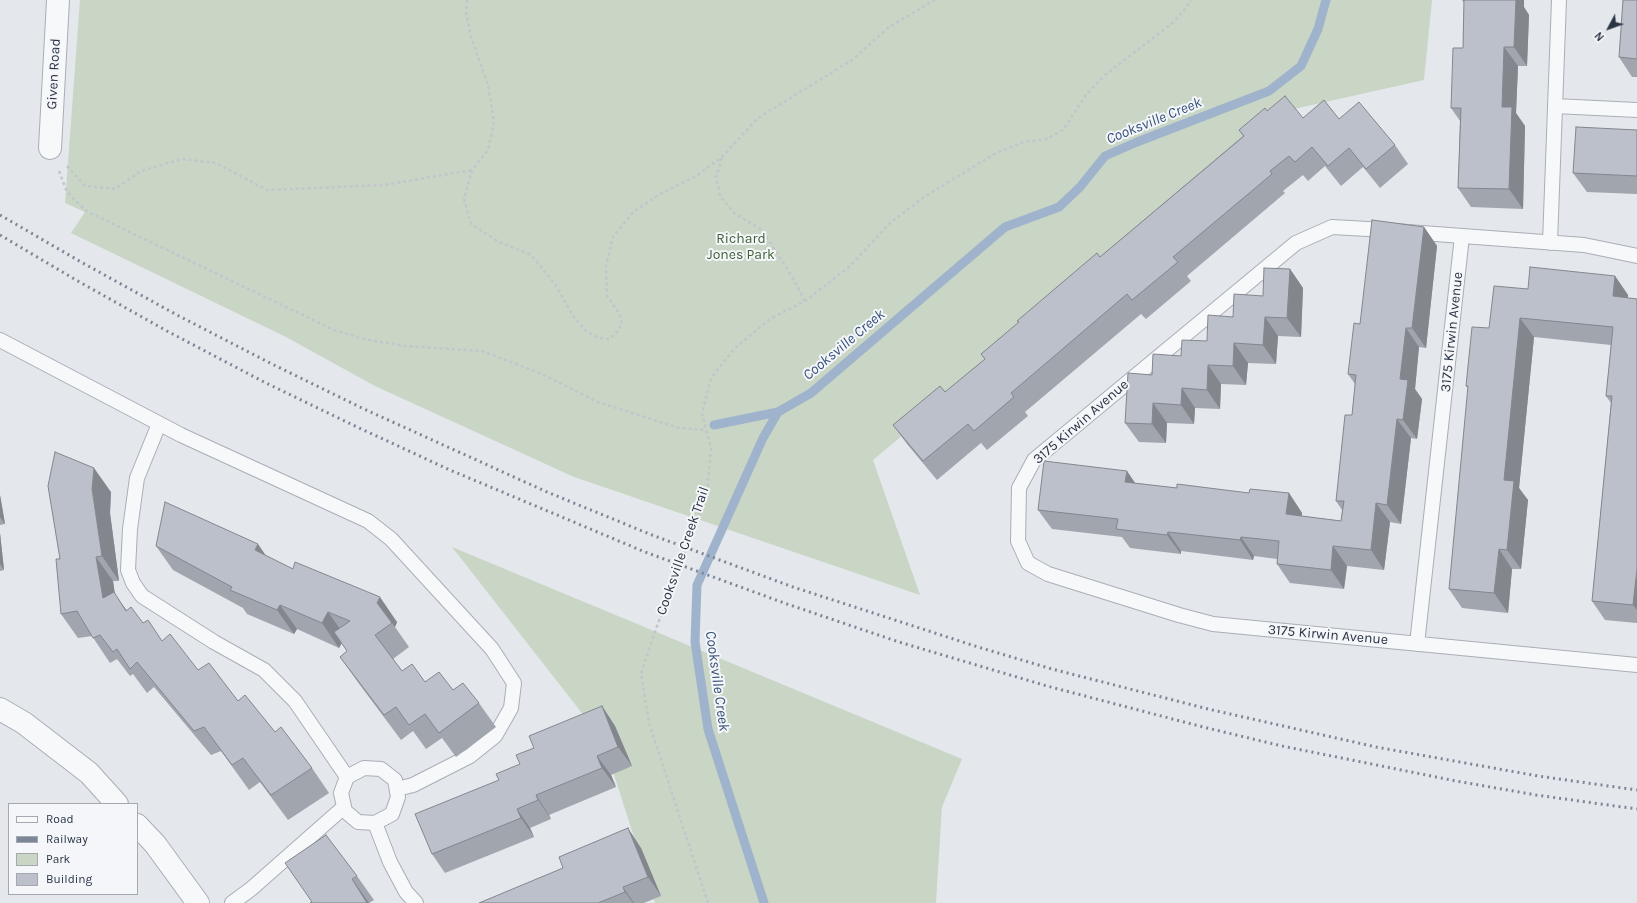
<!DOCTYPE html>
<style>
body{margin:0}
#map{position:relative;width:1637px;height:903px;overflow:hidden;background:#e4e7ec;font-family:Karla,sans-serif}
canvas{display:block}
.legend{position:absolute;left:8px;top:803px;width:130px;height:92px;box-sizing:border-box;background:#f4f6f9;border:1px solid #a4a8b1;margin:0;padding:5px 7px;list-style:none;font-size:12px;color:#2b3445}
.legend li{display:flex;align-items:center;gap:8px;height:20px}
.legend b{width:20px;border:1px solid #a4a8b1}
.north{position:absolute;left:1589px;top:8px;width:40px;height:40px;-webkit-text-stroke:3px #f4f6f9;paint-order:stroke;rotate:229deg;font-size:11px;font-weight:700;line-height:16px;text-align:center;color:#2b3445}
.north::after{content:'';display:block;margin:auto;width:14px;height:18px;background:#2b3445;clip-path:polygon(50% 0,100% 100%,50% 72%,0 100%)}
</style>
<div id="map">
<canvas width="1637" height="903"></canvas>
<ul class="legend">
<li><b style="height:5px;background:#f7f8fa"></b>Road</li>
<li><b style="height:5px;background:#7d8696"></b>Railway</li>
<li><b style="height:11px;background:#c9d6c5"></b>Park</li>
<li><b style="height:11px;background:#bbc0ca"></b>Building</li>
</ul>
<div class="north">N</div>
</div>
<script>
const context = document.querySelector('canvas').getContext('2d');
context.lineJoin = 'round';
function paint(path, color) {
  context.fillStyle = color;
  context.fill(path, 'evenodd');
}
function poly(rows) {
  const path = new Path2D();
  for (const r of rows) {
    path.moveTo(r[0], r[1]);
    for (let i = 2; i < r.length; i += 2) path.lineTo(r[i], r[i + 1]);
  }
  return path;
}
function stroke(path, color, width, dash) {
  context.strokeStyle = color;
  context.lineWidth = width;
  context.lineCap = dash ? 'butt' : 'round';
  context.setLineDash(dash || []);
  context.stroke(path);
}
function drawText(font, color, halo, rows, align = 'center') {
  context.font = font + ' Karla,sans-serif';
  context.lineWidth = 4;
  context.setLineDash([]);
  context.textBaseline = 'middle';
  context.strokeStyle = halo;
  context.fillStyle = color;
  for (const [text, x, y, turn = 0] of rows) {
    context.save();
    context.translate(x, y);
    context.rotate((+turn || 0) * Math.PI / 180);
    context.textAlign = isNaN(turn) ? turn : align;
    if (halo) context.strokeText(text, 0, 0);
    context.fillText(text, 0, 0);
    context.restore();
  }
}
paint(poly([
 [80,0,1432,0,1424,80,1294,109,873,460,920,595,574,477,375,386,286,337,71,233,85,212,65,203],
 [452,547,962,759,942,807,936,903,655,903,603,740]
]), '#c9d6c5');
stroke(poly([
 [714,425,778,412],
 [764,903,708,729,695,642,697,585,763,438,778,412,811,393,1005,227,1059,207,1080,187,1105,156,1137,142,1269,91,1301,66,1318,29,1326,0]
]), '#9fb4cc', 9);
const service = poly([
 [1555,106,1637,110],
 [1550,243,1559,0],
 [1637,256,1584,245,1368,229,1332,227,1296,243,1034,460,1019,488,1018,541,1028,563,1048,574,1179,615,1213,624,1637,665],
 [0,340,181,435,368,521,391,539,492,649,514,683,511,708,495,736,470,756,413,785,397,789],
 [159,424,137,478,130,529,128,570,133,583,142,596,214,642,264,670,295,701,347,777],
 [1417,644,1462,236],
 [364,768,381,769,395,780,398,797,392,814,375,823,358,822,345,811,341,793,347,777,364,768],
 [375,823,390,862,406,892,416,903],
 [232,903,251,889,344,807]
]);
const minor = poly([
 [50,148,58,0]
]);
const tertiary = poly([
 [0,709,24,723,89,773,117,804],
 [137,825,155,844,198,903]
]);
stroke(service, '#a9aeb7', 16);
stroke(minor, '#a9aeb7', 24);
stroke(tertiary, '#a9aeb7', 24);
stroke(poly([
 [467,0,466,12,471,37,488,85,494,122,488,150,472,170,464,199,471,224,499,242,531,255,555,284,573,316,586,331,599,338,609,339,617,332,622,324,620,314,607,296,606,266,613,237,633,212,660,194,696,176,722,157,758,118,852,60,889,27,935,0],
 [722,158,716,177,720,196,734,213,762,230,791,275,805,301],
 [67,166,85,186,115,189,141,171,182,159,216,163,267,190,384,185,472,170],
 [59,171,67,192,86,211,334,330,364,339,405,346,482,351,542,374,598,402,679,428,706,430],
 [708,903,649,723,641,674,657,626,707,494,711,448,702,414,711,378,734,349,770,319,805,301,849,267,890,223,924,197,996,153,1024,142,1047,139,1063,130,1086,95,1105,75,1170,25,1183,12,1191,0]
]), '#c2c5cb', 2.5, [3, 3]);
stroke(service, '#f7f8fa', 14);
stroke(minor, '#f7f8fa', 22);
stroke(tertiary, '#f7f8fa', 22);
stroke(poly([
 [0,215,81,262,177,315,274,365,364,409,547,492,652,535,793,587,978,647,1052,669,1208,709,1376,747,1538,776,1637,790],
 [0,235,76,280,167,331,264,382,357,427,450,470,645,552,787,604,899,642,1047,686,1203,727,1282,746,1456,781,1536,795,1637,809]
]), '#7d8696', 3, [2, 4]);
paint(poly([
 [1462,0,1524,0,1524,7,1529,15,1527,66,1518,66,1516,113,1525,126,1523,209,1471,207,1458,188,1460,121,1451,108,1463,48,1464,3],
 [1637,0,1637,77,1632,77,1619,57],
 [1267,111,1303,118,1339,119,1395,145,1408,164,1380,188,1363,167,1341,186,1325,166,1308,181,1303,175,1283,191,1285,193,1187,276,1191,281,1146,319,1141,314,1025,412,1028,416,987,450,981,443,937,480,907,444,893,425,945,392,985,359,981,354,1100,257,1243,136,1239,130],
 [1637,130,1637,194,1587,192,1573,173],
 [1424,227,1437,246,1426,348,1419,347,1415,389,1422,399,1417,439,1411,438,1401,524,1390,522,1384,570,1347,566,1344,589,1290,583,1277,564,1277,559,1254,556,1253,560,1181,551,1181,554,1130,548,1122,537,1052,529,1038,510,1135,483,1177,488,1249,493,1289,493,1302,513,1302,516,1341,521,1342,510,1336,501,1352,415,1355,384,1348,374,1360,324],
 [1290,269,1303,288,1301,337,1278,336,1276,364,1248,363,1246,385,1221,384,1220,409,1195,408,1194,424,1167,423,1166,443,1139,442,1125,423,1152,375,1181,356,1207,341,1263,296],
 [1615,276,1628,295,1628,298,1637,299,1637,623,1605,620,1592,601,1611,403,1606,396,1611,345,1534,337,1519,488,1528,500,1521,569,1512,569,1508,613,1462,608,1449,589,1468,388,1466,386,1489,328,1528,289],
 [111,492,110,513,119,581,113,581,115,595,127,611,143,623,162,641,198,670,238,701,275,732,312,768,329,793,288,820,260,782,249,790,221,751,211,755,154,687,147,693,133,674,130,676,117,659,110,663,92,636,78,638,61,614],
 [0,495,5,524,0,525],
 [0,533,4,570,0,571],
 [156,546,265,555,397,622,395,627,409,647,393,659,402,671,425,682,453,690,479,703,496,727,456,757,442,738,426,749,413,731,401,740,357,681,340,657,347,651,342,643,339,648,297,629,294,634,247,614,243,608,173,570],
 [602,706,615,726,632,766,611,775,616,787,549,815,551,819,530,828,534,837,445,873,432,854,499,780,520,764,534,748],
 [641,848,661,896,644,903,479,903],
 [357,876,374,900,369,903,310,903]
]), '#a1a5ae');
paint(poly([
 [1514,0,1524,0,1524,7,1529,15,1527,66,1514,47],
 [1504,47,1518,66,1516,113,1525,126,1523,209,1509,189,1502,107],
 [1424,227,1437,246,1426,348,1412,328],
 [1290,269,1303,288,1301,337,1287,318],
 [1615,276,1628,295,1626,315,1613,296],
 [1265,317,1278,336,1276,364,1263,345],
 [1520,318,1534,337,1519,488,1528,500,1521,569,1507,550,1504,480],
 [1406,328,1419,347,1415,389,1422,399,1417,439,1403,420,1400,379],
 [1234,343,1248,363,1246,385,1233,366],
 [1208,365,1221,384,1220,409,1207,390],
 [1182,388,1195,408,1194,424,1181,405],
 [1153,403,1167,423,1166,443,1152,424],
 [1397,419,1411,438,1401,524,1387,505],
 [94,468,111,492,110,513,119,581,102,556,92,489],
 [1127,471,1140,490,1125,482],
 [1289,493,1302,513,1300,534,1286,514],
 [0,495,5,524,0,517],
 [1376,503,1390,522,1384,570,1371,550],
 [1168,532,1181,551,1181,554,1167,535],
 [0,533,4,570,0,564],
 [1241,537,1254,556,1253,560,1240,540],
 [258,544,275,569,255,550],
 [1333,546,1347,566,1344,589,1331,570],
 [1499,549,1512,569,1508,613,1494,593],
 [96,557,113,581,115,595,131,616,103,598],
 [1637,569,1637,610,1633,605],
 [380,597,397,622,395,627,377,603],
 [280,605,297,629,294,634,277,610],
 [328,612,345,636,339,648,322,623],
 [602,706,615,726,632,766,618,747],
 [597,756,611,775,616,787,602,768],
 [536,795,549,815,551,819,538,800],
 [517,809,530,828,534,837,521,818],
 [628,828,641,848,661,896,648,877],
 [352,879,369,903,367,903],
 [623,887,634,903,633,903,625,892]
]), '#83868d');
const building = poly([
 [1464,0,1516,0,1514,47,1504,47,1502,107,1512,107,1509,189,1458,188,1461,108,1451,108,1453,48,1463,48,1464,0],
 [1623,0,1637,0,1637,59,1619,57,1623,0],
 [1285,96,1303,118,1324,100,1339,119,1359,102,1395,145,1366,169,1349,148,1328,166,1312,147,1295,162,1289,156,1270,171,1272,174,1173,257,1178,262,1132,300,1127,294,1011,393,1014,397,974,431,968,424,923,461,893,425,940,386,945,392,985,359,981,354,1019,322,1017,321,1097,253,1100,257,1244,136,1239,130,1265,108,1267,111,1285,96],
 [1576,127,1637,130,1637,176,1573,173,1576,127],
 [1372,220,1424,227,1412,328,1406,328,1400,379,1408,380,1403,420,1397,419,1387,505,1376,503,1371,550,1333,546,1331,570,1277,564,1279,541,1241,537,1240,540,1168,532,1167,535,1116,529,1118,519,1038,510,1044,461,1127,471,1125,482,1177,488,1177,484,1249,493,1250,489,1289,493,1286,514,1341,521,1344,501,1336,501,1345,415,1352,415,1356,375,1348,374,1354,323,1360,324,1372,220],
 [1530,267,1615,276,1613,296,1637,299,1637,569,1633,605,1592,601,1612,396,1606,396,1613,327,1520,318,1504,480,1514,481,1507,550,1499,549,1494,593,1449,589,1468,386,1466,386,1472,327,1489,328,1494,286,1528,289,1530,267],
 [1264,268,1290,269,1287,318,1265,317,1263,345,1234,343,1233,366,1208,365,1207,390,1182,388,1181,405,1153,403,1152,424,1125,423,1128,373,1152,375,1153,354,1181,356,1182,340,1207,341,1208,315,1233,317,1234,294,1263,296,1264,268],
 [55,452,94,468,92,489,102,556,96,557,103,598,114,592,126,611,131,607,143,623,148,620,162,641,170,634,198,670,209,663,238,701,245,695,275,732,281,727,312,768,271,795,243,758,232,765,204,727,194,731,137,662,130,669,117,649,113,652,100,635,93,638,77,611,61,614,56,559,60,559,48,486,55,452],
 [165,502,258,544,255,550,293,569,295,562,380,597,377,603,392,623,375,635,402,671,412,664,425,682,439,672,453,690,463,683,479,703,439,733,425,714,409,725,396,707,384,715,340,657,347,651,334,632,350,621,328,612,322,623,280,605,277,610,230,590,232,587,156,546,165,502],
 [602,706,618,747,597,756,602,768,536,795,538,800,517,809,521,818,432,854,415,814,499,780,496,774,520,764,516,755,534,748,529,736,602,706],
 [628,828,648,877,623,887,625,892,598,903,479,903,563,868,559,857,628,828],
 [326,835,357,876,352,879,367,903,310,903,312,902,285,863,326,835]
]);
paint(building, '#bbc0ca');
stroke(building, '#83868d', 1);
drawText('14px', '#2b3445', '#f4f6f9', [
 ["Given Road",54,74,-87],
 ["3175 Kirwin Avenue",1452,332,-84],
 ["3175 Kirwin Avenue",1081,422,-41],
 ["Cooksville Creek Trail",683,551,-71],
 ["3175 Kirwin Avenue",1328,635,5]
]);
drawText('14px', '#3f6138', '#f4f6f9', [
 ["Richard",741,239],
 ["Jones Park",741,255]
]);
drawText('italic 15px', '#34527a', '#f4f6f9', [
 ["Cooksville Creek",1154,121,-22],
 ["Cooksville Creek",844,345,-40],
 ["Cooksville Creek",717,681,82]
]);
</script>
